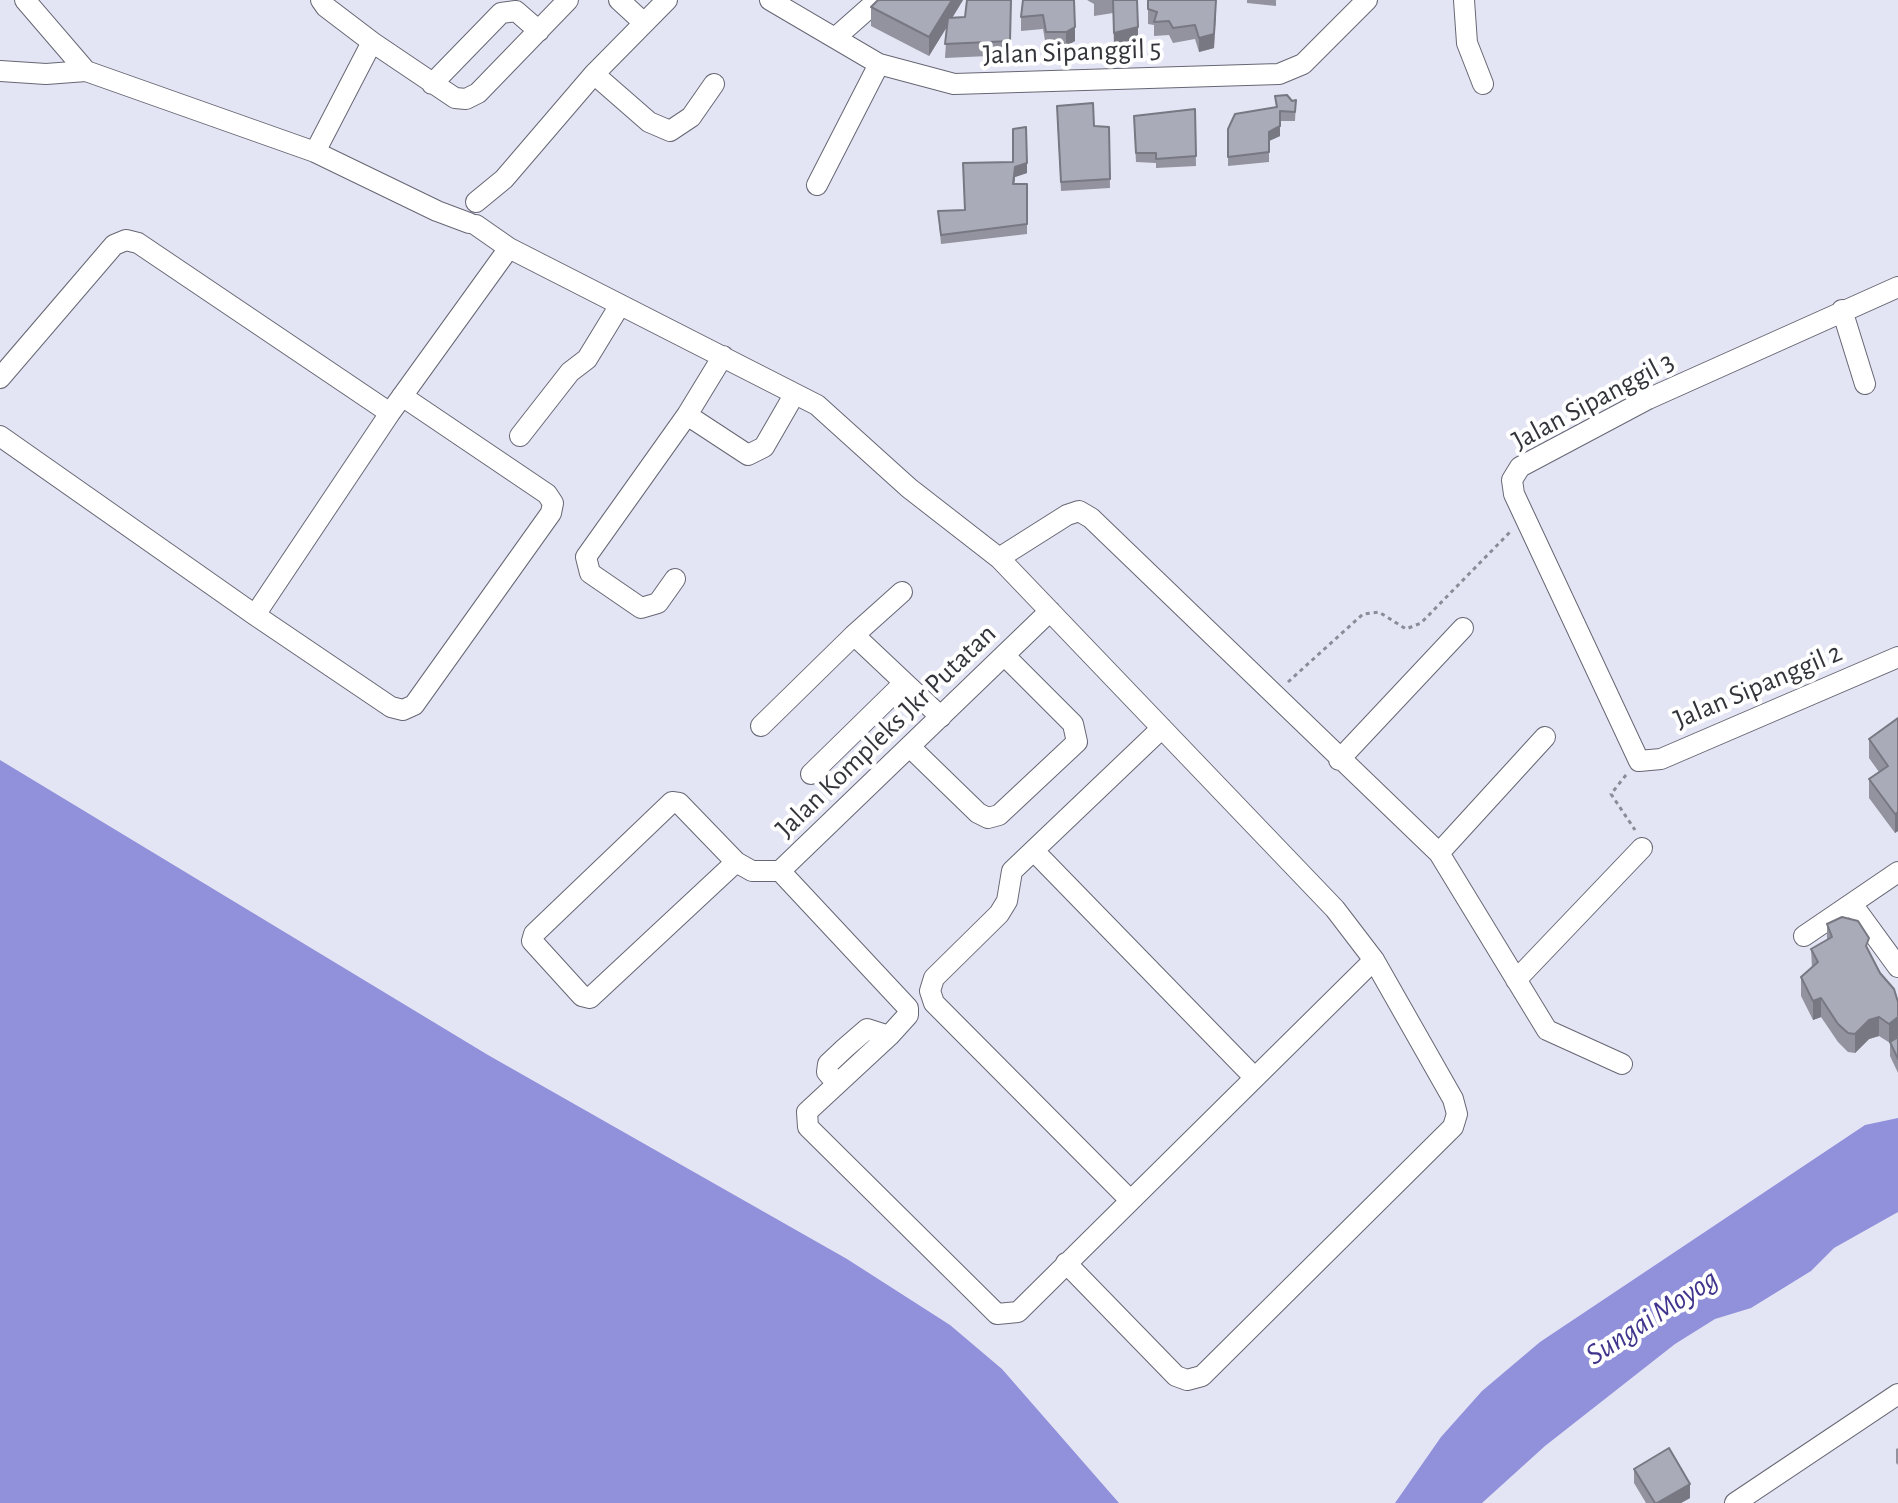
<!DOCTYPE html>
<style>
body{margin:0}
canvas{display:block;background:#e4e5f4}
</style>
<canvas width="1898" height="1503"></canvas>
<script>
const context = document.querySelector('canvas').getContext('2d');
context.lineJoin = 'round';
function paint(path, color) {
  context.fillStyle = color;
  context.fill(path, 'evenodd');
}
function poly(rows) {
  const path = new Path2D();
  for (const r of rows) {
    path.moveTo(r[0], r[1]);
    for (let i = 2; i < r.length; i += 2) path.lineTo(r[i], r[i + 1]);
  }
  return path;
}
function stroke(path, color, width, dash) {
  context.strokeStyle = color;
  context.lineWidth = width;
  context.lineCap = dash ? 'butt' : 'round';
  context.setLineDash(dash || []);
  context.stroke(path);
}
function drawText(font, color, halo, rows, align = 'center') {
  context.font = font + ' "Alegreya Sans",sans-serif';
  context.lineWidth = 8;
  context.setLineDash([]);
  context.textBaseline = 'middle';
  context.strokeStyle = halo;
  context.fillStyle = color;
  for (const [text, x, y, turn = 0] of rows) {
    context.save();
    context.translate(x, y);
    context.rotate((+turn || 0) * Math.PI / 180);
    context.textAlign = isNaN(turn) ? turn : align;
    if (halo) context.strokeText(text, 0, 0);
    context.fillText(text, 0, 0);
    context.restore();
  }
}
paint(poly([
 [0,760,488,1055,847,1259,950,1325,1002,1369,1119,1503,0,1503],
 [1898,1118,1898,1212,1834,1248,1811,1271,1751,1308,1715,1319,1675,1344,1545,1446,1482,1503,1395,1503,1441,1437,1482,1391,1540,1342,1865,1125]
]), '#9190db');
const minor = poly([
 [25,0,86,71,315,152,437,211,469,223],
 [619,0,644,23],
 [770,0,879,64,954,84,1279,74,1303,64,1367,0],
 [1464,0,1467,43,1483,84],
 [835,38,878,0],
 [372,42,455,98,466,99,478,93,568,0],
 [0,71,46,74,86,71],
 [594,74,649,122,670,131,691,117,714,84],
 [432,84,501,13,516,11,539,31],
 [315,152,372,42,326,7,321,0],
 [817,185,879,64],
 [476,202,504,179,594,74,667,0],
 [476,225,509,248,817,405,909,488,999,558,1335,909,1374,960,1453,1099,1457,1114,1453,1127,1202,1376,1187,1380,1176,1376,1066,1263],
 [1898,287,1648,399,1520,467,1512,480,1514,494,1639,761,1661,759,1898,657],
 [1842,310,1865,384],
 [0,378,114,245,126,240,138,243,390,413,509,248],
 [687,415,748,455,764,447,794,395],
 [0,436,255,615,391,707,403,710,414,705,551,513,553,503,547,494,402,396],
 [520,436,570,372,587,359,620,305],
 [999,558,1067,515,1079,511,1091,518,1439,853,1547,1030,1622,1064],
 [675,579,658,603,641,608,590,573,586,557,687,415,723,356],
 [255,615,390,413],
 [854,635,902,592],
 [761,726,854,635,941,717],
 [910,747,978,813,988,818,999,815,1077,742,1073,724,1005,656],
 [1339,760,1463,628],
 [811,774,904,683],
 [1034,851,1254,1077],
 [1439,853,1545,737],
 [736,862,590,998,582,996,532,941,534,934,672,802,679,803,736,862,752,871,780,871,1050,611],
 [780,871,908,1008,908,1015,889,1036,807,1112,808,1127,997,1314,1018,1312,1374,960],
 [1852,904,1898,967],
 [1804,936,1898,872],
 [1516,980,1642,848],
 [837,1084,827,1072,828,1064,845,1048,867,1029,889,1036],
 [1130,1200,934,1003,930,991,934,978,999,914,1007,901,1012,871,1162,728],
 [1735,1503,1898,1394]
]);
stroke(minor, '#666774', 22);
stroke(poly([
 [1288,682,1363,614,1379,612,1406,629,1421,623,1512,530],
 [1626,775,1611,794,1635,830]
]), '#8b8c97', 3, [4, 4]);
stroke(minor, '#fff', 20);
paint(poly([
 [878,0,963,0,952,18,965,17,1011,0,1010,55,945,58,947,27,929,56,871,26,871,7],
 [1074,0,1075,41,1066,46,1046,46,1043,29,1021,31,1021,17],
 [1087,0,1137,0,1138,41,1114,47,1113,13,1094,16,1094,4],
 [1148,0,1216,15,1214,48,1199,52,1195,39,1173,43,1169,35,1154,36,1154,25,1148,24],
 [1247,0,1276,0,1276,6,1247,3],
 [1275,96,1292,101,1296,100,1295,121,1280,121,1280,136,1269,141,1269,162,1228,166,1228,129,1276,107],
 [1195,109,1196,166,1156,168,1156,163,1136,162,1134,126],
 [1057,115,1094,126,1109,127,1110,188,1061,191],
 [1013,162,1027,173,1015,177,1014,184,1027,184,1027,234,941,244,938,211,965,210],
 [1898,718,1898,831,1895,833,1869,798,1869,779,1879,772,1869,758,1869,739],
 [1827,924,1869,952,1880,973,1894,989,1892,1041,1898,1037,1898,1073,1890,1056,1890,1043,1879,1036,1869,1039,1855,1053,1848,1052,1838,1042,1821,1017,1813,1020,1801,996,1801,977,1812,968,1811,949,1827,940],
 [1898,1448,1898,1465,1896,1463,1896,1449],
 [1634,1469,1690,1498,1681,1503,1646,1503,1634,1483]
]), '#92939f');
paint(poly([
 [952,0,963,0,929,56,929,37],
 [1216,1,1214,48,1199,52,1199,38],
 [1075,27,1075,41,1066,46,1066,32],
 [1138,27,1138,41,1114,47,1114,33],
 [1280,126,1280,136,1269,141,1269,132],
 [1027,163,1027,173,1015,177,1013,194,1015,167],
 [1898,812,1898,831,1895,833,1895,814],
 [1821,998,1821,1017,1813,1020,1813,1001],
 [1879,1017,1879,1036,1869,1039,1855,1053,1855,1034,1869,1020],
 [1898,1017,1898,1036,1889,1043,1889,1024],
 [1690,1484,1690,1498,1681,1503,1657,1503]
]), '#777882');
const building = poly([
 [878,0,952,0,929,37,871,7,878,0],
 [967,0,1011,0,1010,41,945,44,948,18,965,17,967,0],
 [1023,0,1074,0,1075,27,1066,32,1046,32,1043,15,1021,17,1023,0],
 [1113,0,1137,0,1138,27,1114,33,1113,0],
 [1148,0,1216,0,1214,34,1199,38,1195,25,1173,28,1169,21,1154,22,1157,12,1148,9,1148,0],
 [1287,95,1292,101,1296,100,1295,112,1280,111,1280,126,1269,132,1269,152,1228,157,1228,129,1235,114,1277,107,1275,96,1287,95],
 [1093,103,1094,126,1109,127,1110,179,1061,182,1057,106,1093,103],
 [1195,109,1196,156,1156,159,1156,153,1136,153,1134,116,1195,109],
 [1026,127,1027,163,1015,167,1013,184,1027,184,1027,224,941,235,938,211,965,210,963,163,1013,162,1013,129,1026,127],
 [1898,718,1898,812,1895,814,1869,779,1888,766,1869,739,1898,718],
 [1842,917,1858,921,1869,938,1866,946,1880,973,1894,989,1898,1002,1898,1017,1889,1024,1879,1017,1869,1020,1855,1034,1848,1033,1838,1024,1821,998,1813,1001,1801,977,1818,962,1811,949,1832,937,1827,924,1842,917],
 [1898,1037,1898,1059,1890,1042,1898,1037],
 [1669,1448,1690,1484,1657,1503,1655,1503,1634,1469,1669,1448]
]);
paint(building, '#aaabb9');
stroke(building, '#777882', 2);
drawText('28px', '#34353b', '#fff', [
 ["Jalan Sipanggil 5",1072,52,-2],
 ["Jalan Sipanggil 3",1593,401,-28],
 ["Jalan Sipanggil 2",1758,686,-23],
 ["Jalan Kompleks Jkr Putatan",886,731,-44]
]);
drawText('italic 30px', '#40348c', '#fff', [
 ["Sungai Moyog",1652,1317,-33]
]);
</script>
